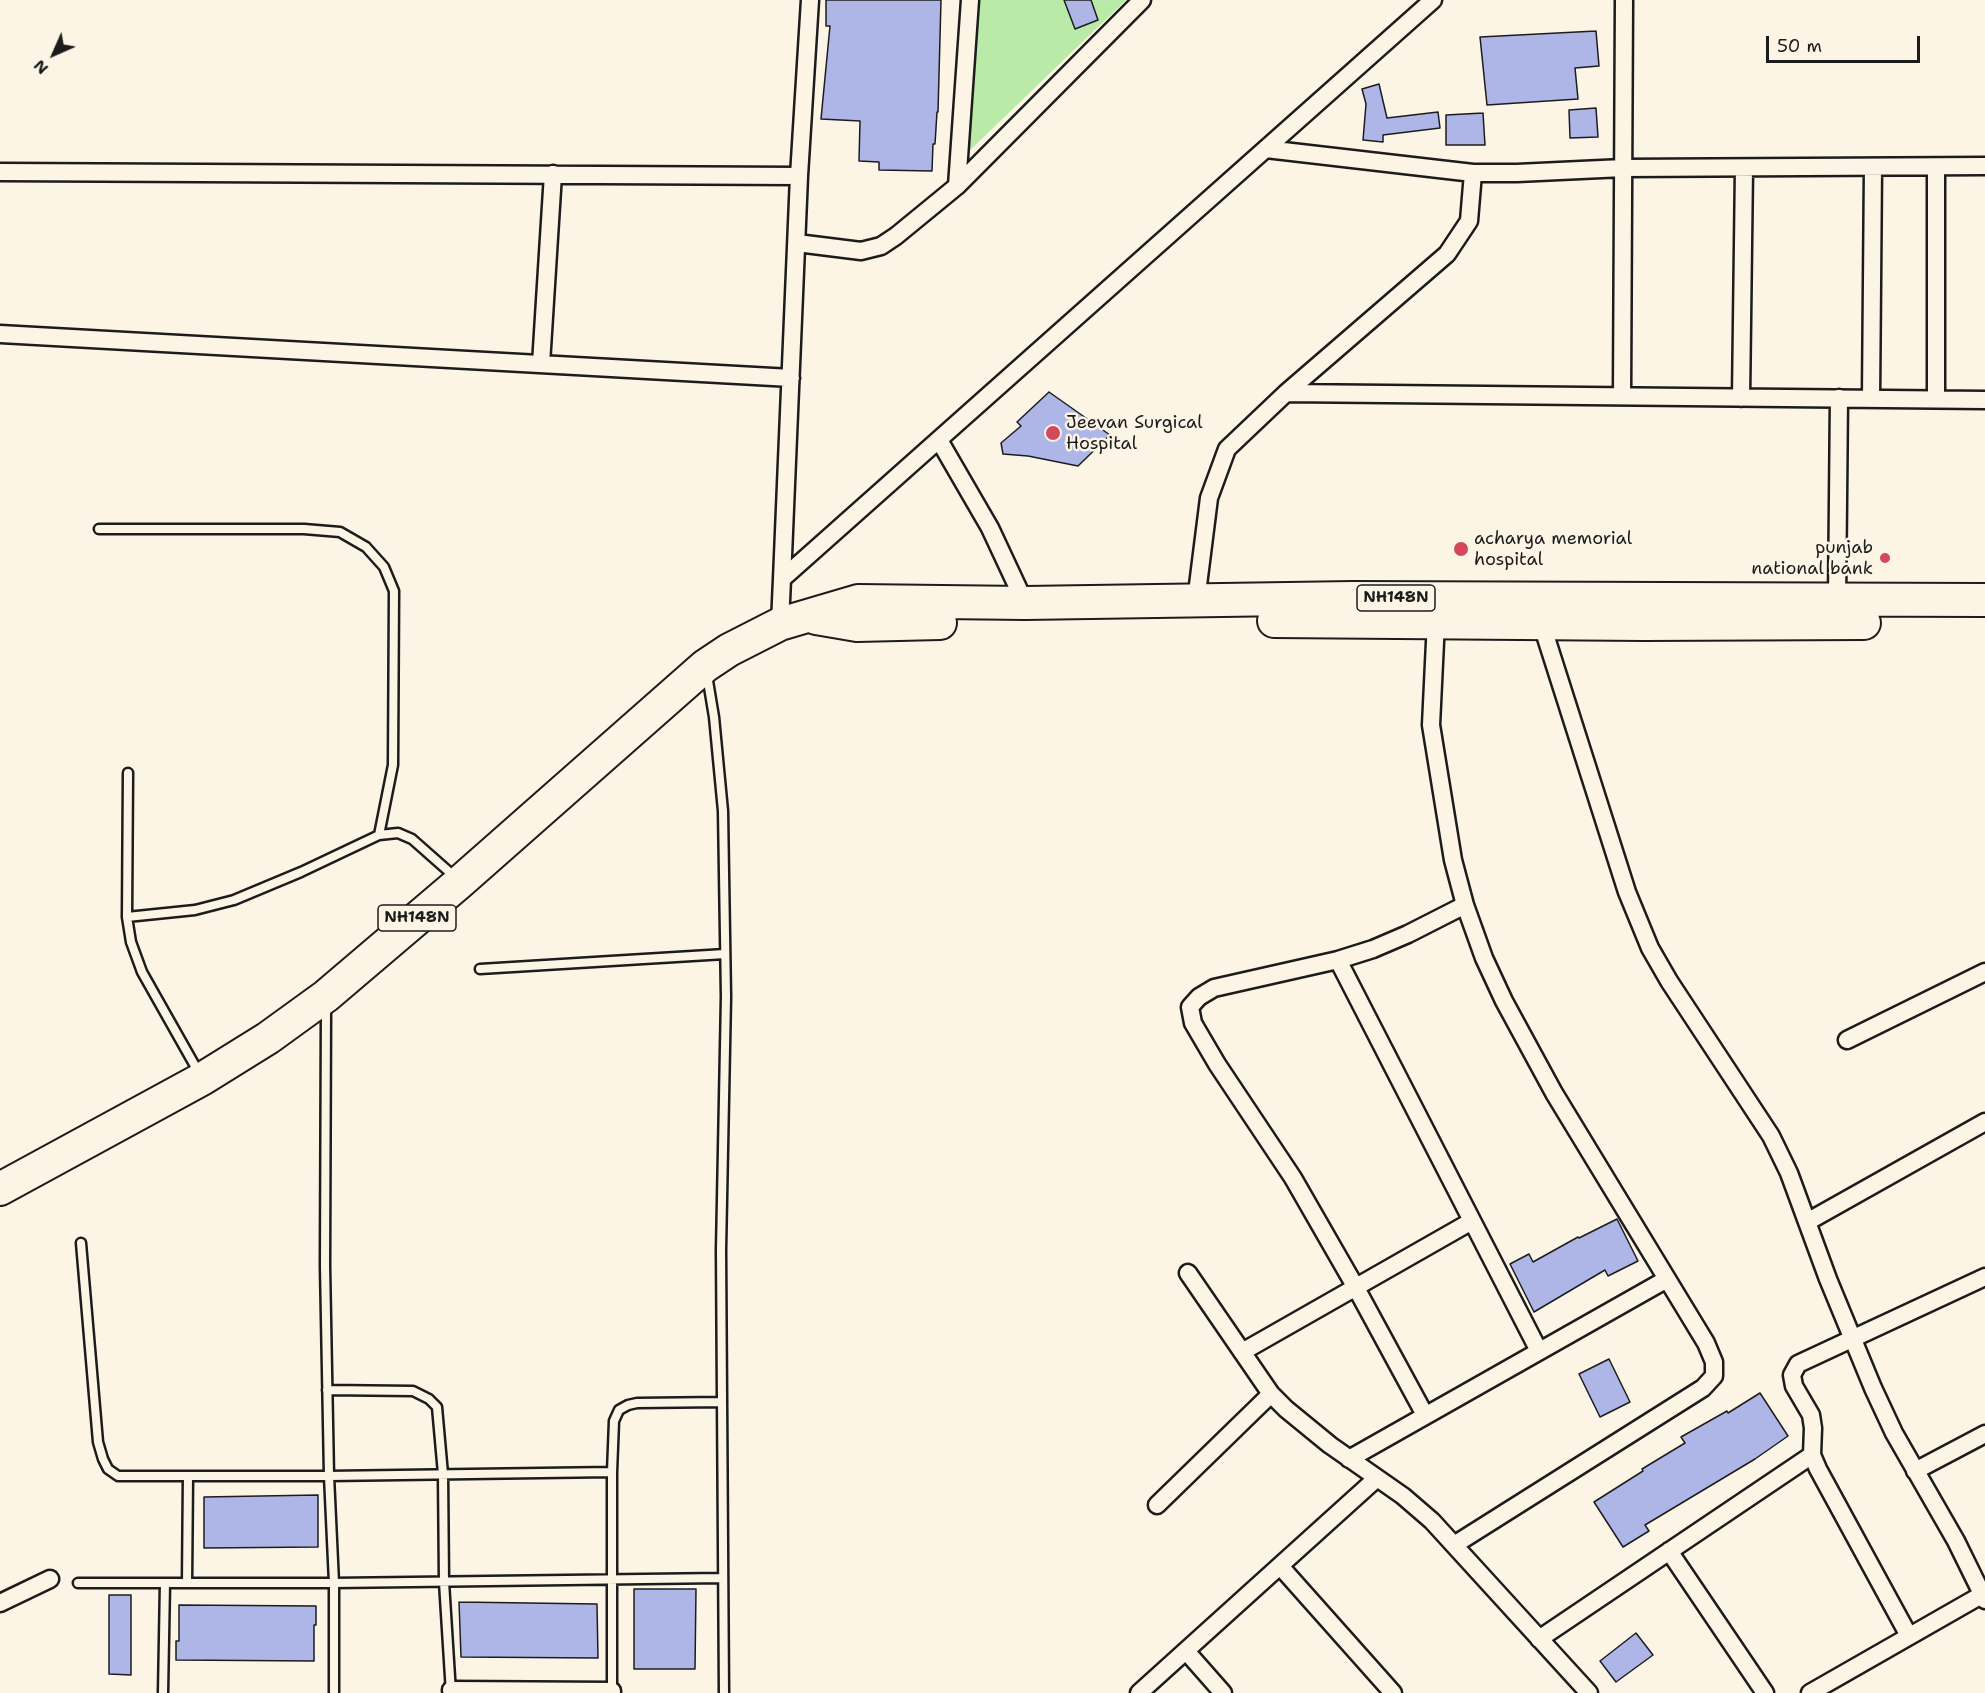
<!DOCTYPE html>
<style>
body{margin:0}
#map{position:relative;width:1985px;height:1693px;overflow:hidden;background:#fcf5e5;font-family:"Shantell Sans",sans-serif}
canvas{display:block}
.north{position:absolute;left:24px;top:24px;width:60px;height:60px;-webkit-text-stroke:4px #fcf5e5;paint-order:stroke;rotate:225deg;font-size:16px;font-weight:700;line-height:24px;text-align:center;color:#1c1c1c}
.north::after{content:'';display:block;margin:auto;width:21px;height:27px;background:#1c1c1c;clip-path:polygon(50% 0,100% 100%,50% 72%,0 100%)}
.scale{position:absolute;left:1766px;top:36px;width:154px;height:27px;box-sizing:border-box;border:3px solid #1c1c1c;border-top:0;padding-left:8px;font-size:18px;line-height:21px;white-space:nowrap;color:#1c1c1c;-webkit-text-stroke:4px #fcf5e5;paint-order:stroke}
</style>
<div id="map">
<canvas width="1985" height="1693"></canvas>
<div class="north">N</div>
<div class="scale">50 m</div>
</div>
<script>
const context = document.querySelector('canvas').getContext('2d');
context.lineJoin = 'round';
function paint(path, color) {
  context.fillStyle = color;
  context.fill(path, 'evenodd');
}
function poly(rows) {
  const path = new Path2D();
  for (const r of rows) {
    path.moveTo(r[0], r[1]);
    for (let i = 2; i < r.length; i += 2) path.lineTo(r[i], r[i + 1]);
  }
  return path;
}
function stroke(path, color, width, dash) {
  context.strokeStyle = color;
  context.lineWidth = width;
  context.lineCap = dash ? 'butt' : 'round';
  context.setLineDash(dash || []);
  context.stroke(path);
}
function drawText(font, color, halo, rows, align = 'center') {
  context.font = font + ' "Shantell Sans",sans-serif';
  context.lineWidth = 5;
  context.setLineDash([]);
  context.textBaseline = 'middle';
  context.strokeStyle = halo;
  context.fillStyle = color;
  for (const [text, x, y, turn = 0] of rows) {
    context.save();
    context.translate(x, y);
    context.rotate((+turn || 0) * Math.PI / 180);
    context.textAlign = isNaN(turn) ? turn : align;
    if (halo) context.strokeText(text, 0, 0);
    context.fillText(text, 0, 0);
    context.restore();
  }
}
paint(poly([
 [978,0,1126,0,965,155,965,136]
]), '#baeaa8');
const building = poly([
 [826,0,941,0,938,112,937,112,935,144,933,144,932,171,879,170,879,162,859,161,860,121,821,119,830,26,826,26,826,0],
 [1064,0,1091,0,1098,20,1075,29,1064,0],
 [1596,31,1599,66,1575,68,1578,99,1487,105,1480,37,1596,31],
 [1379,84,1387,118,1438,112,1440,128,1383,135,1383,142,1363,140,1366,104,1362,89,1379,84],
 [1596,108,1598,137,1570,138,1569,110,1596,108],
 [1483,113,1485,145,1446,145,1446,115,1483,113],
 [1049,392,1110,435,1078,466,1028,456,1003,454,1001,443,1021,426,1017,422,1049,392],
 [1617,1219,1638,1261,1608,1276,1605,1270,1534,1312,1510,1264,1529,1254,1533,1262,1578,1237,1579,1238,1617,1219],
 [1609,1359,1630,1402,1600,1417,1579,1374,1609,1359],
 [1760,1393,1788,1436,1755,1459,1645,1525,1649,1531,1623,1547,1594,1502,1643,1471,1642,1469,1685,1443,1681,1437,1727,1411,1728,1413,1760,1393],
 [318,1495,318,1547,204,1548,204,1497,318,1495],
 [634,1589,696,1589,695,1669,634,1669,634,1589],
 [109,1595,131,1595,131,1675,109,1674,109,1595],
 [459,1602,597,1604,598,1658,461,1657,459,1602],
 [179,1605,316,1606,316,1625,314,1625,314,1661,176,1660,176,1641,179,1641,179,1605],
 [1636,1633,1653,1655,1616,1682,1600,1661,1636,1633]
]);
paint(building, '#adb6e7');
stroke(building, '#1c1c1c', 1.5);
const lane = poly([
 [99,529,304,529,340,532,366,547,384,567,394,591,393,765,379,835],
 [707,675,714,717,723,811,726,997,721,1250,724,1693],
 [128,773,127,917,131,942,142,972,199,1073],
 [127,917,195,910,234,900,301,872,379,835,398,833,412,839,455,877],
 [480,969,725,954],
 [326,1007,325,1266,329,1476,334,1583,334,1693],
 [81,1243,98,1442,103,1459,108,1469,118,1476,329,1476,612,1472],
 [327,1390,413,1391,429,1399,437,1407,443,1474,444,1582,451,1693],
 [78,1583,334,1583,722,1578],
 [187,1583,188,1476],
 [163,1693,165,1583],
 [612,1693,612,1472,614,1421,619,1410,628,1405,637,1403,721,1402]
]);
const street = poly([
 [1266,149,1473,173,1517,173,1623,168,1985,166],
 [0,172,799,176],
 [957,186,970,0],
 [797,243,861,251,881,246,896,236,957,186,1142,0],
 [0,334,791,378],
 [541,364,553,174],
 [1286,393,1985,400],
 [1622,396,1624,0],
 [1741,398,1744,168],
 [1871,398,1873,167],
 [1936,399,1936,167],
 [939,440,990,528,1025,603],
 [782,579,799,176,810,0],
 [1196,601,1209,498,1227,449,1286,393,1447,254,1469,221,1473,173],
 [1837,601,1839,398],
 [1436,621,1431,725,1453,860,1465,905,1484,958,1504,1001,1554,1093,1706,1343,1714,1362,1714,1376,1703,1388,1454,1545],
 [1541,622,1627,892,1650,948,1669,981,1771,1136,1789,1173,1828,1279,1873,1388,1894,1433,1956,1541,1985,1600],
 [780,624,782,579,1433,0],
 [1338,960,1539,1351],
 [1847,1040,1985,972],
 [1807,1222,1985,1122],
 [1188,1273,1271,1394,1286,1409,1330,1445,1403,1496,1432,1521,1589,1693],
 [1242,1352,1472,1221],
 [1425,1415,1355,1286,1293,1178,1217,1064,1193,1023,1190,1007,1199,997,1214,988,1338,960,1373,949,1408,934,1465,905],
 [1349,1459,1667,1279],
 [1915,1471,1985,1434],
 [1157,1505,1271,1394],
 [1669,1551,1765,1693],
 [1280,1566,1393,1693],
 [0,1603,50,1579],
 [1909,1636,1818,1469,1812,1455,1813,1428,1811,1415,1794,1386,1792,1375,1798,1364,1985,1277],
 [1539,1639,1812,1455],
 [1186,1651,1223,1693],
 [451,1690,612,1691],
 [1139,1693,1377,1478],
 [1810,1693,1985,1593]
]);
const highway = poly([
 [816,618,857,625,940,623],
 [1274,621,1644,624,1864,623],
 [0,1189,202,1079,268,1038,326,996,460,882,705,666,729,650,780,624,858,601,1025,603,1353,598,1985,600]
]);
stroke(lane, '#1c1c1c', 13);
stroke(street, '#1c1c1c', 21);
stroke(highway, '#1c1c1c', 36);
stroke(lane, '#fcf5e5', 8);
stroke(street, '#fcf5e5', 16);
stroke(highway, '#fcf5e5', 32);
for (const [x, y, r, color] of [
 [1053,433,8,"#d1495b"],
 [1461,549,8,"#d1495b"],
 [1885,558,6,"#d1495b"]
]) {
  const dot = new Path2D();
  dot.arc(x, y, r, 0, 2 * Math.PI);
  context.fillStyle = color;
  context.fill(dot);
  stroke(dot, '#fcf5e5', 2);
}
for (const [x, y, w] of [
 [1396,598,78],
 [417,918,78]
]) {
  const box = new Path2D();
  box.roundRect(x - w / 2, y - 13, w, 26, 4.5);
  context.fillStyle = '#fcf5e5';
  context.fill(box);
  stroke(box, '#1c1c1c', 1.5);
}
drawText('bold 16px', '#1c1c1c', null, [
 ["NH148N",1396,598],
 ["NH148N",417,918]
]);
drawText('18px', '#1c1c1c', '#fcf5e5', [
 ["Jeevan Surgical",1066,423],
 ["Hospital",1066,444],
 ["acharya memorial",1474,539],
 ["hospital",1474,560],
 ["punjab",1873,548,"right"],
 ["national bank",1873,569,"right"]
], 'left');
</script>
